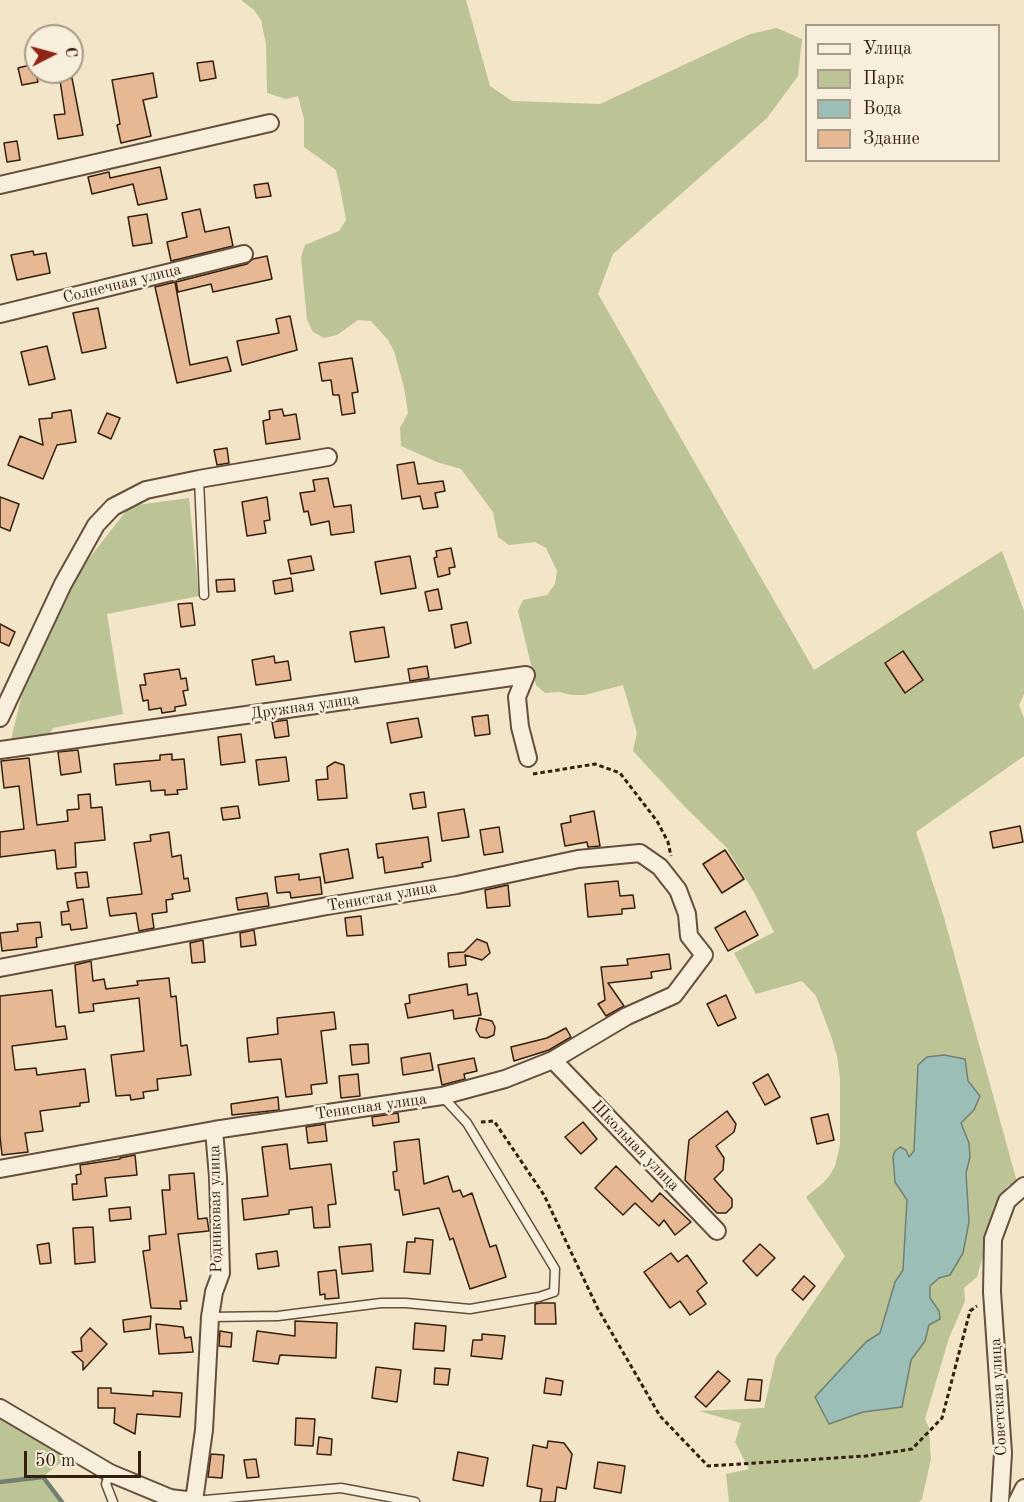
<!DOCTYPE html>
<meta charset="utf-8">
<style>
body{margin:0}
#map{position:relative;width:1024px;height:1502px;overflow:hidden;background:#f2e5c8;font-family:"Old Standard TT",serif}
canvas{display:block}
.legend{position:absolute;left:805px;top:24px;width:195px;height:138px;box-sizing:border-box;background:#f7eedb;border:2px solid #a99b89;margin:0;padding:8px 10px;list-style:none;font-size:18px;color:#351f0f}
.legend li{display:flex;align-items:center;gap:12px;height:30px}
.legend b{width:30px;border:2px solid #a99b89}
.north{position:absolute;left:24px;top:24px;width:60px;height:60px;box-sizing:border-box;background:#f7eedb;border:2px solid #a99b89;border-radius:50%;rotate:84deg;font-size:16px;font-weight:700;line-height:24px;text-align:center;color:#351f0f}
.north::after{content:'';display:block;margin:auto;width:21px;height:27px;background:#8f2418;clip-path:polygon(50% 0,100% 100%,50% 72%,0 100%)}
.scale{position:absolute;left:24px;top:1451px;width:117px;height:27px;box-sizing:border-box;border:3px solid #351f0f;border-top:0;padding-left:8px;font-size:18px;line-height:21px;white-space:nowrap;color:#351f0f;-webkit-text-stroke:4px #f7eedb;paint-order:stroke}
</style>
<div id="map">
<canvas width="1024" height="1502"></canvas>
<ul class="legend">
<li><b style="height:8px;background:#f7eedb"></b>Улица</li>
<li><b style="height:16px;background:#bcc495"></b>Парк</li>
<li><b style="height:16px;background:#9bbfb6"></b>Вода</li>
<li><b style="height:16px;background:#e7b894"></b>Здание</li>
</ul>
<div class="north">С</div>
<div class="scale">50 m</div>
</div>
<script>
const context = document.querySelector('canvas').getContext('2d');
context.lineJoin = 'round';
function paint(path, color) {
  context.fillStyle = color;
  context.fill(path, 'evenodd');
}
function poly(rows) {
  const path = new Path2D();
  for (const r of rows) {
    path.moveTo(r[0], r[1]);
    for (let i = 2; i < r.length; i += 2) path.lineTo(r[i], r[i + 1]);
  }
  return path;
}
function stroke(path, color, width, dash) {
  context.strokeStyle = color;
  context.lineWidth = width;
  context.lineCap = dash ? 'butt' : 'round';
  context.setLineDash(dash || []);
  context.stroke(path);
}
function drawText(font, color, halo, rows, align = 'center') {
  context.font = font + ' "Old Standard TT",serif';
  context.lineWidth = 5;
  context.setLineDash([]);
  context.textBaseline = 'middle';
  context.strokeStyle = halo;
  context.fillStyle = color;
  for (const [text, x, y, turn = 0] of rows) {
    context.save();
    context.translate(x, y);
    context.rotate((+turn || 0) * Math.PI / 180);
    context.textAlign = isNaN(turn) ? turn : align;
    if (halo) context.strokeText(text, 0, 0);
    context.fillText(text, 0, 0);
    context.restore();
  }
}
paint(poly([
 [241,0,466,0,490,86,512,101,600,104,750,34,777,28,802,39,798,76,767,118,613,254,598,294,814,670,1002,551,1024,611,1024,694,1019,705,1024,718,1024,756,916,832,943,914,1017,1182,1007,1186,998,1203,977,1277,964,1288,965,1301,949,1338,925,1419,929,1428,931,1459,922,1499,919,1502,729,1502,726,1474,749,1469,735,1442,741,1423,699,1411,764,1408,776,1357,845,1256,806,1197,823,1183,830,1175,835,1166,840,1145,840,1079,837,1056,831,1036,816,996,802,981,756,994,734,953,774,932,755,894,726,847,686,808,633,751,637,733,623,685,585,695,572,695,559,692,545,693,536,685,518,611,523,600,547,595,555,584,557,571,546,548,535,542,509,545,498,537,493,512,461,469,437,462,401,446,400,428,408,413,404,387,394,351,388,340,371,321,358,320,337,335,324,338,313,332,307,320,301,257,305,245,339,231,346,220,339,183,336,170,304,147,304,119,298,96,286,99,267,93,266,44,261,20,254,10],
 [944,1055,974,1110,960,1123,969,1143,970,1157,966,1173,969,1222,963,1253,950,1275,939,1278,930,1286,930,1298,939,1311,929,1325,925,1341,911,1360,902,1407,863,1412,829,1424,866,1342,880,1333,895,1282,903,1270,907,1200,895,1182,909,1157,914,1151,918,1065,927,1057],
 [189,498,199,596,107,614,123,714,53,728,47,739,10,744,26,677,73,579,130,506],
 [0,1414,69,1461,57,1465,43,1477,62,1502,0,1502]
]), '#bcc495');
const water = poly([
 [944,1055,965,1059,968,1081,980,1096,974,1110,961,1123,969,1143,970,1157,966,1173,969,1222,963,1253,950,1275,939,1278,930,1286,930,1298,939,1311,940,1319,929,1325,925,1341,911,1360,902,1407,863,1412,829,1424,815,1397,866,1342,880,1333,895,1282,903,1270,907,1200,895,1182,893,1157,895,1151,900,1147,906,1150,909,1157,914,1151,918,1065,927,1057,944,1055]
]);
paint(water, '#9bbfb6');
stroke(water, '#727f73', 1.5);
stroke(poly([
 [0,1482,43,1477,62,1502]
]), '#727f73', 4.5);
const building = poly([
 [213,61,216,78,200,81,197,63,213,61],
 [34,64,38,82,22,85,18,68,34,64],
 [153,73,157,97,143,100,151,136,121,143,117,125,120,124,112,80,153,73],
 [72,78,83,135,58,139,54,115,65,114,60,80,72,78],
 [17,141,20,160,7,162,4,143,17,141],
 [160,167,167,199,138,205,133,184,92,194,88,177,109,172,110,178,160,167],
 [268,183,271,196,256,198,254,185,268,183],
 [200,209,205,232,229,227,233,246,171,261,167,242,187,237,182,213,200,209],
 [147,214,152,243,133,246,128,217,147,214],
 [33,251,34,255,46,253,50,273,17,280,11,255,33,251],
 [267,256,272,279,213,292,211,284,178,292,176,282,247,264,253,259,267,256],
 [175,282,190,365,227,357,231,371,177,383,155,287,175,282],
 [98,308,106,348,82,353,73,313,98,308],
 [290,316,297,350,242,365,237,341,279,333,276,319,290,316],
 [47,346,55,379,29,385,21,352,47,346],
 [352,358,358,392,352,393,355,413,342,415,339,395,333,395,331,380,322,381,319,363,352,358],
 [282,409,284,416,296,414,300,439,266,444,263,421,270,419,269,411,282,409],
 [71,410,76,442,57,445,43,479,8,465,20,436,43,445,39,419,52,418,52,413,71,410],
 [107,413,120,418,111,439,98,433,107,413],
 [227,448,229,463,217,465,214,450,227,448],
 [414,462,418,484,443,481,445,491,435,493,438,507,423,509,420,496,402,499,397,465,414,462],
 [328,478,334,507,351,505,354,532,331,535,329,521,311,525,308,511,304,512,300,493,315,491,313,480,328,478],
 [0,497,19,504,10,531,0,527,0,497],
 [267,497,270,520,264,521,266,533,247,536,242,502,267,497],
 [451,548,455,567,449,568,450,574,438,577,434,558,437,557,436,551,451,548],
 [311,556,314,570,291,574,288,560,311,556],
 [410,556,416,588,381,594,375,562,410,556],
 [291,578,293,591,275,594,273,581,291,578],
 [234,579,235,591,217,592,216,580,234,579],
 [438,589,442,609,429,611,425,592,438,589],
 [192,603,195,625,181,627,178,604,192,603],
 [467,622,471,643,455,648,451,625,467,622],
 [0,624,15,632,9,646,0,642,0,624],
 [384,627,389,657,355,662,350,632,384,627],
 [903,651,923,680,905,693,885,663,903,651],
 [274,656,275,663,288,661,291,680,256,685,252,660,274,656],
 [427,666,429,678,410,681,408,669,427,666],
 [179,669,181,679,186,678,188,690,183,691,186,705,175,707,175,711,162,713,161,708,149,710,148,700,143,701,140,685,146,685,144,674,179,669],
 [488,715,490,734,475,736,472,717,488,715],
 [418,718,422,737,391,743,387,723,418,718],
 [287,720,289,736,275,738,272,722,287,720],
 [241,734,245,762,221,765,218,737,241,734],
 [78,750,81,772,61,775,58,752,78,750],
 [172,754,172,760,184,759,187,789,177,790,178,794,165,795,165,790,151,791,150,781,116,785,114,764,160,760,160,755,172,754],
 [286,757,289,781,259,785,256,760,286,757],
 [29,758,37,825,68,821,67,810,79,809,78,795,90,794,91,808,102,807,105,840,75,843,76,867,57,869,55,850,0,857,0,832,24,829,19,786,4,788,1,761,29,758],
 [335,762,344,765,347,798,318,800,316,780,328,779,327,767,335,762],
 [424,792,426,807,413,809,410,794,424,792],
 [238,806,240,818,223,820,221,808,238,806],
 [464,809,469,837,442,841,438,813,464,809],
 [594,811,600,846,588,847,587,842,565,846,561,824,571,822,570,816,594,811],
 [1020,826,1023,842,993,848,990,832,1020,826],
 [499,827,503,852,484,855,480,830,499,827],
 [169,832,172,857,181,855,184,879,188,878,190,891,172,894,173,899,166,900,167,912,152,914,154,928,139,931,136,913,110,916,107,898,142,894,134,843,151,841,150,835,169,832],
 [428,837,431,861,422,863,423,867,385,873,383,857,378,858,376,844,428,837],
 [348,849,353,878,325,883,320,854,348,849],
 [725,850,744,879,722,893,703,864,725,850],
 [87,872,89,887,77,888,75,873,87,872],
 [299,874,299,880,320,877,322,894,291,898,290,892,277,893,275,877,299,874],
 [618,881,620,896,633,895,635,908,622,909,622,914,588,917,585,884,618,881],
 [508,885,510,906,487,908,485,890,508,885],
 [267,893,269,906,238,910,236,898,267,893],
 [83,899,87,928,71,930,70,924,62,925,61,912,69,911,67,902,83,899],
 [745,911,758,935,728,951,715,928,745,911],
 [361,916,363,935,347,936,345,918,361,916],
 [40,922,42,937,36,938,37,947,2,951,0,933,18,931,17,924,40,922],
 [254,930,256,945,241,947,240,933,254,930],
 [477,939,487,943,490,953,482,960,465,955,466,965,449,967,448,953,464,952,477,939],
 [203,940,205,962,192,963,190,943,203,940],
 [669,954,671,969,651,972,652,978,608,983,624,1006,606,1016,598,1004,605,1000,601,967,628,965,627,959,669,954],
 [91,961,93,981,104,979,106,989,138,985,137,981,169,978,171,997,176,996,181,1046,187,1045,191,1075,157,1079,158,1090,143,1092,144,1098,131,1100,130,1095,116,1096,111,1055,144,1051,139,998,93,1004,94,1011,79,1013,75,965,91,961],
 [467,984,468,995,477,993,481,1015,454,1019,453,1010,408,1018,405,1004,410,1003,409,995,467,984],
 [52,990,56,1027,65,1026,67,1039,12,1046,15,1070,36,1068,37,1075,85,1069,89,1102,80,1103,80,1106,40,1111,43,1131,25,1133,28,1152,2,1155,0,1136,0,996,52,990],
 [726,995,736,1018,718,1026,707,1004,726,995],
 [334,1012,336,1029,321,1031,327,1083,311,1085,312,1094,286,1097,281,1059,249,1062,247,1038,278,1034,277,1018,334,1012],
 [479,1018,492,1021,495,1027,494,1035,487,1038,480,1037,476,1030,479,1018],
 [566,1028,571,1037,549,1050,514,1061,511,1047,547,1038,566,1028],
 [368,1044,369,1063,352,1065,350,1045,368,1044],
 [430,1053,433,1070,403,1075,401,1058,430,1053],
 [474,1058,477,1071,464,1074,465,1079,442,1085,438,1065,474,1058],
 [358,1074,360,1096,341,1098,339,1076,358,1074],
 [768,1074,780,1097,765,1105,753,1083,768,1074],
 [278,1097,279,1110,232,1115,231,1104,278,1097],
 [727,1111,736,1124,734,1132,716,1146,724,1158,723,1170,714,1179,732,1199,732,1207,726,1213,717,1213,685,1180,689,1140,727,1111],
 [398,1113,399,1122,373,1126,372,1117,398,1113],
 [828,1114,834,1140,817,1144,811,1118,828,1114],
 [583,1122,597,1139,581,1154,565,1137,583,1122],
 [325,1124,327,1141,308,1143,306,1127,325,1124],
 [419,1139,424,1184,448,1176,453,1192,460,1190,463,1197,472,1193,490,1247,496,1245,506,1277,470,1289,453,1238,450,1240,439,1208,403,1215,399,1190,395,1190,393,1172,397,1171,394,1142,419,1139],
 [287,1144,290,1169,331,1164,336,1204,328,1205,330,1227,314,1228,312,1207,289,1210,289,1214,244,1220,242,1199,268,1196,262,1147,287,1144],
 [135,1155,137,1175,105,1178,107,1196,73,1200,72,1184,77,1184,76,1175,81,1174,80,1165,120,1159,120,1158,135,1155],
 [616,1166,652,1202,660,1193,691,1222,675,1235,664,1220,659,1226,635,1203,623,1215,595,1188,616,1166],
 [194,1173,198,1219,207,1218,209,1231,178,1234,187,1301,180,1301,181,1309,151,1308,143,1251,150,1250,149,1236,166,1234,162,1190,170,1190,169,1175,194,1173],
 [130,1207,131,1219,110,1221,109,1209,130,1207],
 [93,1227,95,1262,75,1264,73,1228,93,1227],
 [415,1238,433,1240,430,1274,404,1272,407,1242,415,1242,415,1238],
 [49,1243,51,1263,40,1264,37,1245,49,1243],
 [371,1244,373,1271,342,1274,339,1247,371,1244],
 [760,1244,775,1258,757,1276,743,1261,760,1244],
 [277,1251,279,1266,258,1269,256,1254,277,1251],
 [671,1253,678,1262,687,1255,707,1283,697,1291,706,1304,690,1315,680,1301,670,1308,644,1272,671,1253],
 [336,1270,339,1298,325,1299,325,1294,320,1295,318,1272,336,1270],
 [804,1276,815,1286,803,1300,792,1290,804,1276],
 [541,1303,555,1303,556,1324,535,1324,535,1304,541,1303],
 [151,1316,150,1329,124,1332,123,1320,151,1316],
 [295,1321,337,1323,336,1358,280,1355,278,1364,253,1361,257,1331,295,1336,295,1321],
 [415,1323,446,1326,444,1351,413,1349,415,1323],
 [156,1324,183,1327,185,1338,191,1337,193,1352,159,1354,156,1324],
 [90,1328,107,1344,83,1370,83,1362,72,1352,82,1351,81,1338,90,1328],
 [220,1331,232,1333,231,1347,219,1346,220,1331],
 [482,1334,505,1336,502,1359,471,1356,473,1340,482,1340,482,1334],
 [376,1367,401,1370,397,1402,372,1398,376,1367],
 [435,1368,450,1369,448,1385,434,1384,435,1368],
 [718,1371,730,1381,706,1407,695,1397,718,1371],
 [546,1378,563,1381,561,1395,544,1393,546,1378],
 [748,1379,762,1380,760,1401,745,1400,748,1379],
 [98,1388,111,1388,111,1393,153,1396,153,1391,182,1393,180,1417,137,1414,135,1434,114,1423,115,1408,98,1408,98,1388],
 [296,1418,315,1419,313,1446,295,1445,296,1418],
 [319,1437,332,1439,331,1455,317,1454,319,1437],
 [548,1441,564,1443,572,1454,566,1489,557,1487,555,1502,540,1502,542,1489,527,1486,533,1445,547,1448,548,1441],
 [458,1452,488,1458,483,1486,453,1480,458,1452],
 [211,1454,224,1455,222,1478,208,1477,211,1454],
 [256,1459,259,1477,247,1478,244,1460,256,1459],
 [598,1462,625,1466,621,1493,594,1488,598,1462]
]);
paint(building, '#e7b894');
stroke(building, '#351f0f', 1.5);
const lane = poly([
 [199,479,204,595],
 [210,1317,278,1316,381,1303,406,1303,470,1309,539,1297,554,1292,555,1269,467,1123,442,1096],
 [110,1473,106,1484,113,1502],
 [194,1501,341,1488,415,1502]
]);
const street = poly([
 [0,185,270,123],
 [0,314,244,254],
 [0,718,63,584,96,525,113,507,146,490,199,479,328,457],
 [0,750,526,675,517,697,520,727,528,758],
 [0,968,327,906,457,885,578,859,640,853,660,867,678,890,687,914,689,936,704,955,674,995,627,1016,553,1060,505,1079,442,1096,214,1130,0,1169],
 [553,1060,717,1231],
 [0,1408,110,1473,170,1498,194,1501,204,1430,210,1317,214,1292,221,1273,218,1177,214,1130],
 [1000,1502,1003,1453,992,1292,993,1239,1007,1201,1024,1186],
 [1017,1502,1024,1488]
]);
stroke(lane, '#64503d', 11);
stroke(street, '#64503d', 20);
stroke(poly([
 [533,774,595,764,620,773,657,821,668,842,671,856],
 [481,1122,494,1121,544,1195,598,1309,660,1416,708,1466,866,1456,912,1449,942,1418,970,1311,977,1306]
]), '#351f0f', 3, [4.5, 3]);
stroke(lane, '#f7eedb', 8);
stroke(street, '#f7eedb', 16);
drawText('16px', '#351f0f', '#f7eedb', [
 ["Солнечная улица",122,284,-14],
 ["Дружная улица",305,707,-8],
 ["Тенистая улица",382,897,-10],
 ["Тенисная улица",371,1107,-8],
 ["Школьная улица",635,1146,46],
 ["Родниковая улица",216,1209,-91],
 ["Советская улица",999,1397,-93]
]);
</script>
